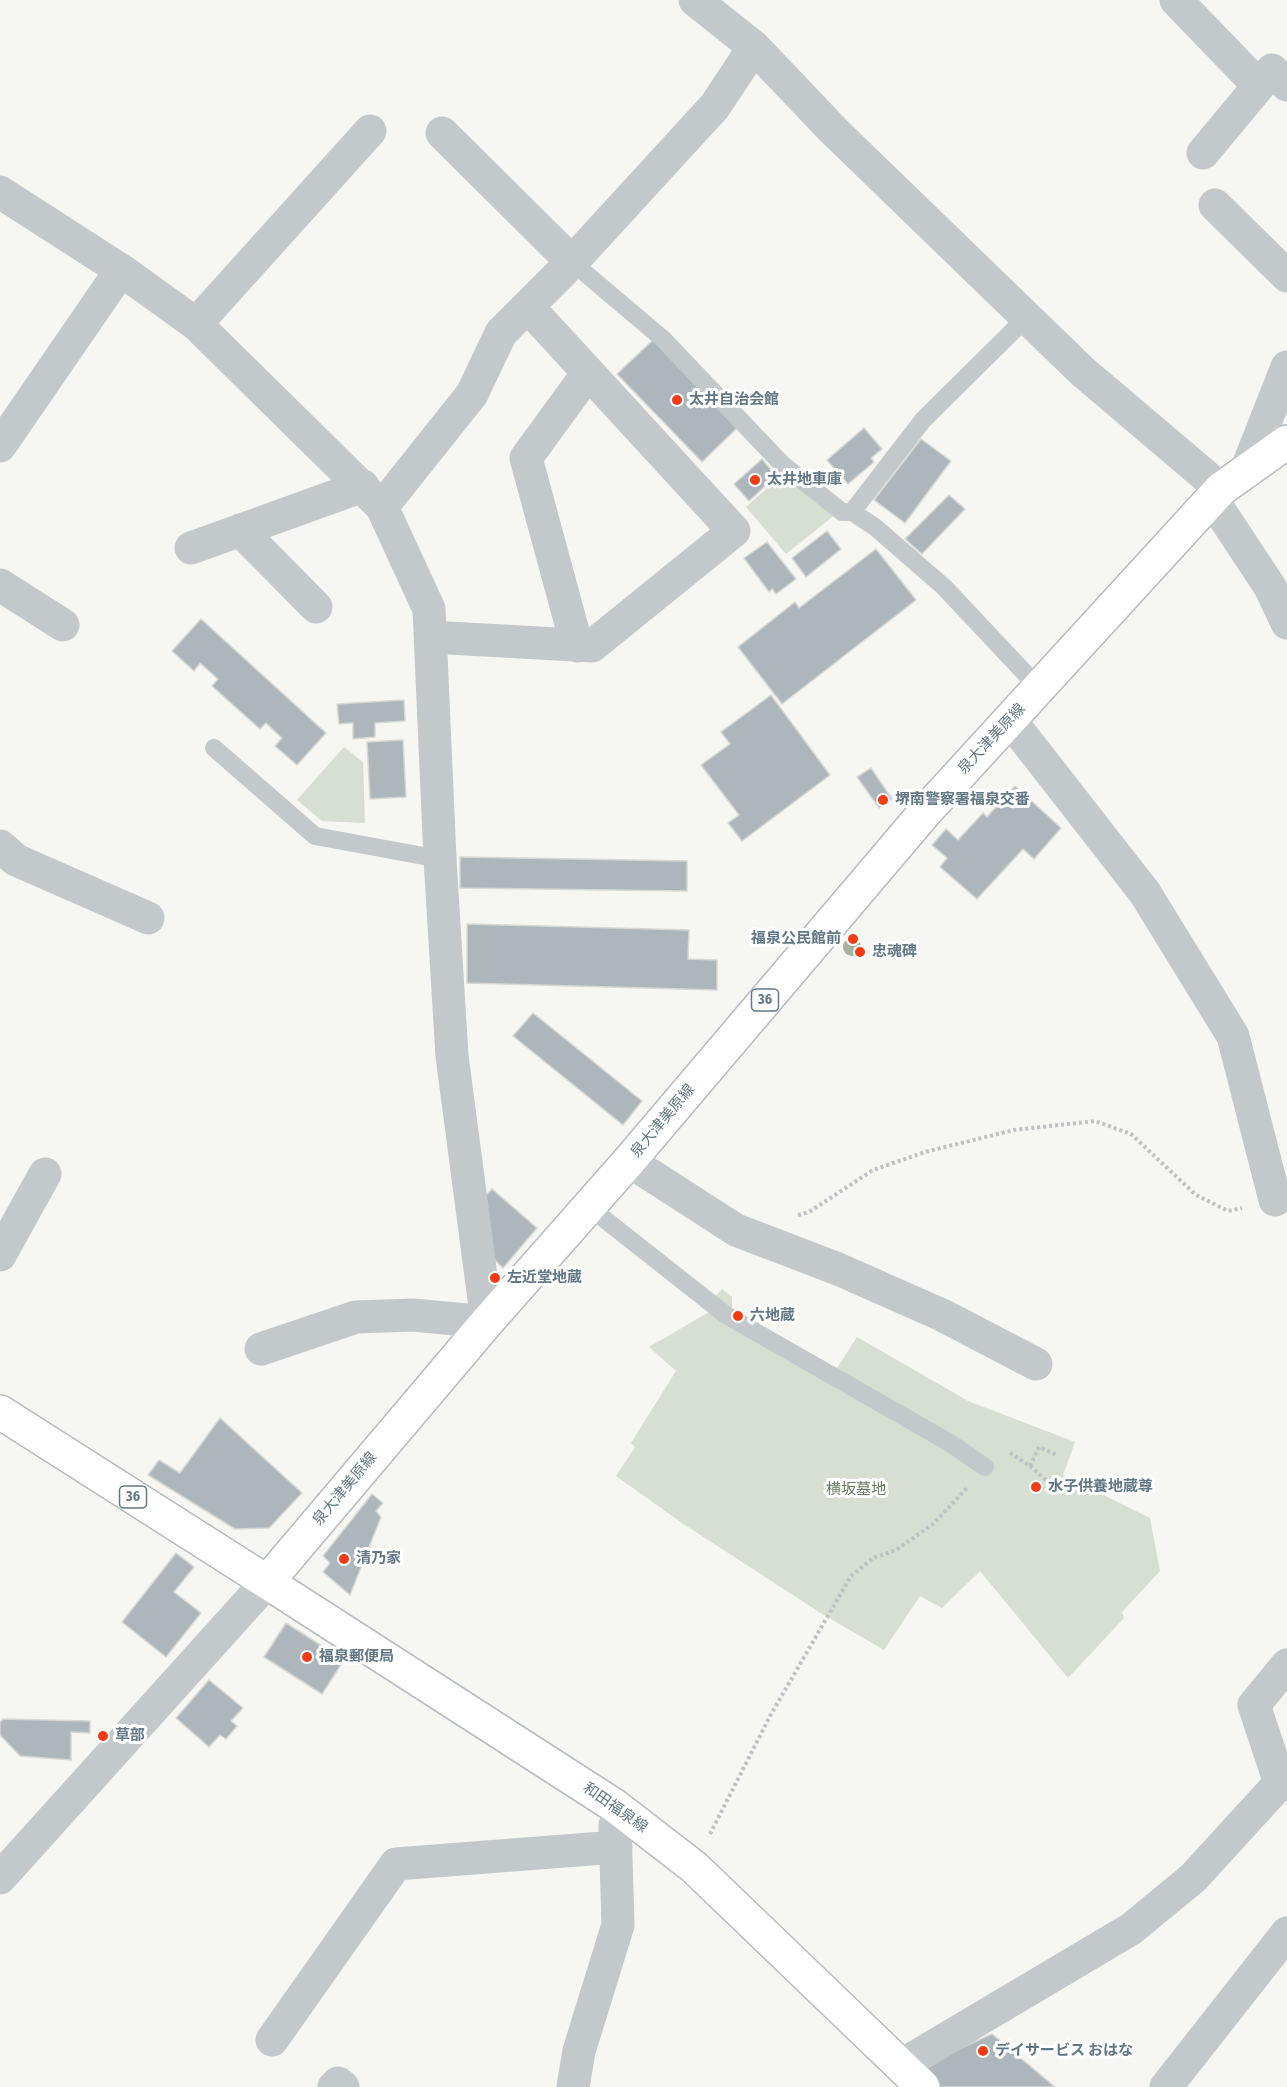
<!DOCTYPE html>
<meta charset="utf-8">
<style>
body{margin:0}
canvas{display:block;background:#f6f6f2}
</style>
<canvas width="1287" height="2087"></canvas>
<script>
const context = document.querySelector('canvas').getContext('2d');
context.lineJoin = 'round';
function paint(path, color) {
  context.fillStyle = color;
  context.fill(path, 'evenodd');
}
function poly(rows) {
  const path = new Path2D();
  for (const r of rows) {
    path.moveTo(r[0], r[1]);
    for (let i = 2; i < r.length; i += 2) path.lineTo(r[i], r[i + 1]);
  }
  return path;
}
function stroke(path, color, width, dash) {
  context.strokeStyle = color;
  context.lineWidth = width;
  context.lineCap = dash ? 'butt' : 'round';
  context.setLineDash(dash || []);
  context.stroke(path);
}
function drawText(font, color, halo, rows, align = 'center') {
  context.font = font + ' "Fira Sans Condensed","Noto Sans JP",sans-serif';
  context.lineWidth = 6;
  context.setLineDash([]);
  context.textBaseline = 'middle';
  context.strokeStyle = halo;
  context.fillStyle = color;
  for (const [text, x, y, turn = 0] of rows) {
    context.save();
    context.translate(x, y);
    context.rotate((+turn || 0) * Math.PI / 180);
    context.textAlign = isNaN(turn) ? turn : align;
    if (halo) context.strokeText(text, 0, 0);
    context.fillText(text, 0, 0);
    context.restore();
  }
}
paint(poly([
 [784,473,836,514,786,554,746,507],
 [344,747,363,762,365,823,322,821,297,800],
 [722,1289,732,1297,732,1310,837,1368,857,1337,968,1401,1075,1442,1063,1475,1150,1518,1160,1571,1122,1612,1124,1618,1068,1678,980,1571,942,1608,920,1596,884,1650,819,1612,682,1523,616,1476,635,1447,631,1443,676,1371,649,1347,709,1312,713,1299]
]), '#d7ded2');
const building = poly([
 [653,340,738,427,702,462,617,374,653,340],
 [864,428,882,449,871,458,874,462,848,484,827,460,864,428],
 [921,439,951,461,905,523,874,500,921,439],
 [762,459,776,476,749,501,734,484,762,459],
 [949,495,965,509,922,554,905,539,949,495],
 [827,531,841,549,806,577,792,558,827,531],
 [767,542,796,579,776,594,772,589,769,592,744,558,767,542],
 [876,549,916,600,782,704,738,647,795,602,799,608,876,549],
 [201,619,326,733,297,765,275,746,282,738,266,723,260,729,212,686,218,679,200,663,194,671,172,651,201,619],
 [771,695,830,775,742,841,728,823,739,815,701,765,730,744,721,732,771,695],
 [404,700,405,721,375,723,375,737,353,739,353,723,339,724,337,704,404,700],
 [403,740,406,797,370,799,367,742,403,740],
 [871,768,892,799,879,808,857,777,871,768],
 [1015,786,1061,828,1034,859,1023,849,977,899,940,867,947,858,932,845,946,829,958,840,983,813,987,817,1015,786],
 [460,857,687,861,687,891,460,888,460,857],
 [467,924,689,930,688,959,717,960,717,990,467,983,467,924],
 [533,1013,642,1101,623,1125,513,1036,533,1013],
 [492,1189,537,1228,503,1268,491,1256,486,1195,492,1189],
 [220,1418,302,1493,269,1528,235,1529,148,1475,159,1460,180,1473,220,1418],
 [372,1494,383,1503,376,1511,381,1517,350,1595,323,1572,330,1563,323,1556,372,1494],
 [176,1553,194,1567,174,1592,201,1613,166,1657,122,1622,176,1553],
 [286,1623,344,1660,322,1694,264,1657,286,1623],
 [209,1680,243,1708,231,1721,237,1726,226,1739,220,1735,209,1747,176,1718,209,1680],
 [3,1719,90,1721,90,1733,71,1732,71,1760,20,1756,0,1735,0,1722,3,1719],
 [992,2034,1055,2087,938,2087,917,2068,992,2034]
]);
paint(building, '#adb7bb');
stroke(building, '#d7d7d4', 1.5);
const secondary = poly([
 [267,1582,615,1806,694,1867,923,2087]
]);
const primary = poly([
 [0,1412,267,1582,487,1322,629,1161,926,811,1221,489,1287,442]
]);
stroke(secondary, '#b7bdc1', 36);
stroke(primary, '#b6bbbe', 36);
stroke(poly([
 [798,1215,809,1212,873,1170,925,1152,1014,1130,1095,1121,1131,1134,1196,1195,1228,1211,1242,1208],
 [1010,1453,1030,1466,1049,1483],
 [1030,1466,1039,1447,1057,1455],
 [710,1834,770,1716,851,1576,873,1558,896,1550,933,1524,968,1487]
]), '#bec1c3', 4, [3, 3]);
stroke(poly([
 [572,262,663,339,782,464,842,512,852,512,875,527,944,587,1039,688],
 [852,512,923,420,1027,317],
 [214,748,315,836,440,859],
 [589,1207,726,1315,950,1443,985,1467]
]), '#c3c8cb', 18);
stroke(poly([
 [695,0,754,47,834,131,1082,371,1221,489],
 [1176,0,1259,86],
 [442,133,572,262],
 [1203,153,1272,70,1287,85],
 [0,192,121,270,196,324,382,507,429,609,440,859,452,1056,487,1322,413,1315,356,1317,261,1349],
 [1215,205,1287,276],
 [196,324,370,131],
 [0,446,121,270],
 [1246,471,1287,367],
 [1212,499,1270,587,1287,623],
 [382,507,472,394,501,333,572,262,715,106,754,47],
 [240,530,316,607],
 [191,548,363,486],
 [0,585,63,625],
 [431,637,592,646,734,531,528,307],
 [577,646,526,458,588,373],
 [1010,720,1145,893,1233,1036,1275,1200],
 [0,846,16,860,148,918],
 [629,1161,736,1230,838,1269,942,1315,1036,1364],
 [0,1255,45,1174],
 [1280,1783,1254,1705,1287,1665],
 [272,2040,396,1864,616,1847],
 [902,2065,1131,1929,1193,1878,1280,1783,1287,1785],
 [334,2087,338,2083,343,2087],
 [573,2087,579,2051,618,1925,615,1825],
 [1166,2087,1287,1933]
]), '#c3c8cb', 33);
stroke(poly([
 [0,1878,267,1582]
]), '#c3c8cb', 33);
stroke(secondary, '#fff', 33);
stroke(primary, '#fff', 33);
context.fillStyle = '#a6b1a0';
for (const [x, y] of [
 [852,947]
]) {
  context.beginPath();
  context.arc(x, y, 9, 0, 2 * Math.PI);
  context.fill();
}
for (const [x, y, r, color] of [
 [677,400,6,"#f53b13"],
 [755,480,6,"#f53b13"],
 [883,800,6,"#f53b13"],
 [853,939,6,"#f53b13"],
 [860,952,6,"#f53b13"],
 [495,1278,6,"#f53b13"],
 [738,1316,6,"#f53b13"],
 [1036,1487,6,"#f53b13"],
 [344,1559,6,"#f53b13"],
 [307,1657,6,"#f53b13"],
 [103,1736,6,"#f53b13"],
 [983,2051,6,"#f53b13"]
]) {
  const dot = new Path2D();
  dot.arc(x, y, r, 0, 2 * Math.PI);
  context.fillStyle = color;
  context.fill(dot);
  stroke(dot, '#fff', 2);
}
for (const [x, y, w] of [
 [765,1000,27],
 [133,1497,27]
]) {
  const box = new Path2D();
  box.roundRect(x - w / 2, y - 11, w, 22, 4.5);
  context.fillStyle = '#fff';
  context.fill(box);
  stroke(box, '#627886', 1.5);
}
drawText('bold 14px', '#627886', null, [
 ["36",765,1000],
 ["36",133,1497]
]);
drawText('bold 15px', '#627886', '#fff', [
 ["太井自治会館",689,400],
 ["太井地車庫",767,480],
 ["堺南警察署福泉交番",895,800],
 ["福泉公民館前",841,939,"right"],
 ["忠魂碑",872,952],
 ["左近堂地蔵",507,1278],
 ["六地蔵",750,1316],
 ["水子供養地蔵尊",1048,1487],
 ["清乃家",356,1559],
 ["福泉郵便局",319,1657],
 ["草部",115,1736],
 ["デイサービス おはな",995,2051]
], 'left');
drawText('15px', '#627886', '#fff', [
 ["泉大津美原線",992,739,-47],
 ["泉大津美原線",663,1121,-50],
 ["泉大津美原線",345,1489,-50],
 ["和田福泉線",615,1808,35]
]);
drawText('15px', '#64785d', '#fff', [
 ["横坂墓地",856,1490]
]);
</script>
